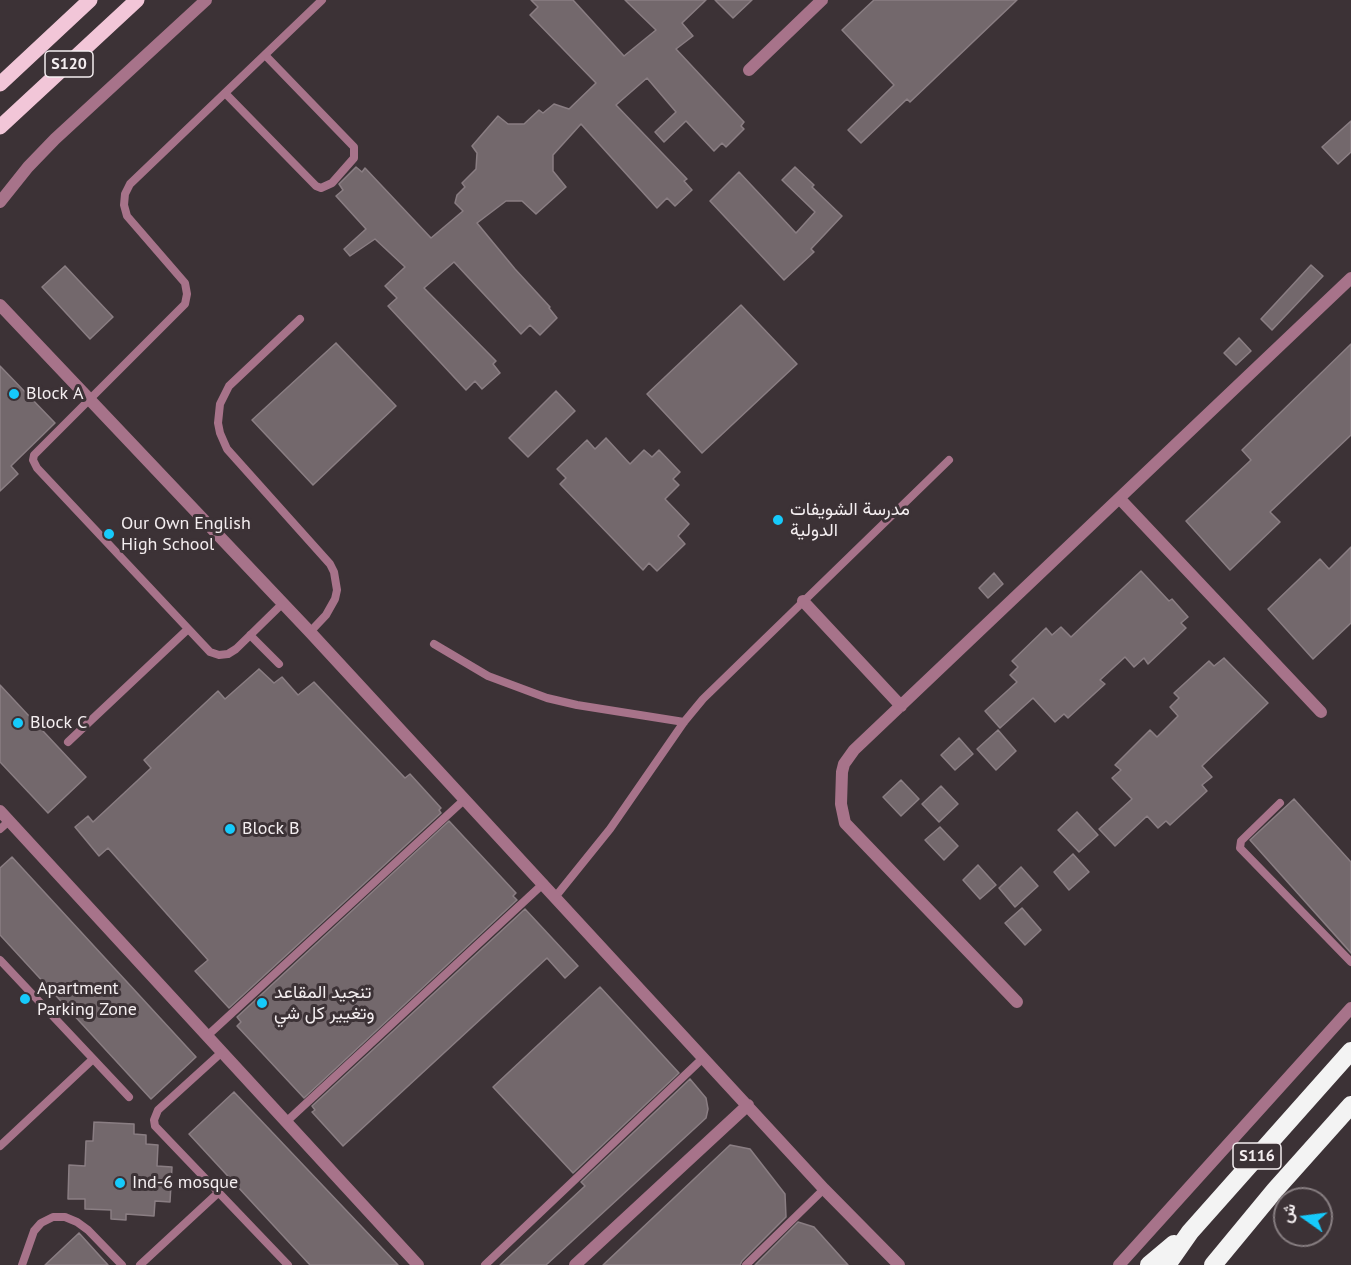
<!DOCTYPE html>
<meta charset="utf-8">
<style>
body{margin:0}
#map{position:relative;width:1351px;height:1265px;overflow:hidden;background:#3c3236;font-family:"PT Sans",Vazirmatn,sans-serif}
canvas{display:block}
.north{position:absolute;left:1273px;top:1187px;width:60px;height:60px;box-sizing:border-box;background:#3c3236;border:2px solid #867d80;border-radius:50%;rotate:284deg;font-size:16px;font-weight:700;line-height:24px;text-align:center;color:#f4eef0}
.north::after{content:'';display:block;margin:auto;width:21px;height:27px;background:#16cafb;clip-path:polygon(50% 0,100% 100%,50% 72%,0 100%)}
</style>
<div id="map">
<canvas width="1351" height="1265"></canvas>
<div class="north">ش</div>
</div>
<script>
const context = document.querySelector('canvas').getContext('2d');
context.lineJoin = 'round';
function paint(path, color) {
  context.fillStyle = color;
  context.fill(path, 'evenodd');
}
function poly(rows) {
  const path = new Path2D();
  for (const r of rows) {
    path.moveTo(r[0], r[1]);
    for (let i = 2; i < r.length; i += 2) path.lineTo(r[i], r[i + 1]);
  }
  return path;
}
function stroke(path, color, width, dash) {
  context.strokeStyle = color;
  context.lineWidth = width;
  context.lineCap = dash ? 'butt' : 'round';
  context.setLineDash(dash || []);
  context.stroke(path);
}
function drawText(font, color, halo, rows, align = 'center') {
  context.font = font + ' "PT Sans",Vazirmatn,sans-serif';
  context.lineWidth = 6;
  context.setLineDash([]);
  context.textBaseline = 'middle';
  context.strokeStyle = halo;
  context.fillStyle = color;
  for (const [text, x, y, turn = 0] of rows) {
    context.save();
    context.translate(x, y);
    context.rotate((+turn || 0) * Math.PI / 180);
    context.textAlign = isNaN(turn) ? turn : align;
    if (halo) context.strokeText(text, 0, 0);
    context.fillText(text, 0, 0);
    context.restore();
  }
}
const building = poly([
 [531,0,573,0,624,56,656,30,625,0,706,0,682,23,693,36,676,49,744,122,741,126,744,129,726,147,722,143,714,151,686,121,664,142,655,132,676,112,647,78,616,105,687,179,684,181,692,190,675,206,667,198,657,208,581,124,553,155,553,171,566,187,536,214,522,201,506,201,477,223,515,269,550,307,549,308,557,318,540,335,530,325,521,334,454,262,424,288,496,361,493,364,500,373,482,389,475,381,466,390,388,306,397,298,385,286,405,267,375,239,350,256,344,249,366,229,336,196,343,190,339,184,356,167,362,172,365,168,431,238,463,211,455,203,457,195,465,187,462,183,476,169,477,153,472,146,498,116,508,124,524,124,539,110,543,113,554,104,569,109,596,83,530,15,538,7,531,0],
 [715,0,752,0,733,18,715,0],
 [874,0,1017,0,910,102,907,99,861,143,848,130,894,85,842,30,874,0],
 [1351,121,1351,152,1338,164,1322,147,1351,121],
 [795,167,814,185,812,187,842,216,811,249,814,252,784,280,710,201,739,172,796,233,815,212,782,180,795,167],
 [1311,265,1323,276,1272,330,1261,319,1311,265],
 [65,266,113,317,90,339,42,287,65,266],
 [741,305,797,364,702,453,647,394,741,305],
 [1239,338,1251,351,1236,365,1224,353,1239,338],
 [336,343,396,406,313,485,252,420,336,343],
 [1351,344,1351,435,1270,512,1280,522,1230,570,1186,521,1251,460,1242,450,1351,344],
 [0,366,55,423,11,466,18,474,0,491,0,366],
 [556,391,575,411,528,457,509,438,556,391],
 [606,438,630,464,644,450,652,457,659,450,680,472,673,479,679,485,665,499,689,524,678,536,685,544,657,571,649,563,643,570,560,484,566,478,557,469,587,440,595,449,606,438],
 [1351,547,1351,623,1313,659,1268,609,1320,559,1329,569,1351,547],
 [1141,571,1169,601,1172,599,1188,617,1181,623,1186,628,1148,664,1144,658,1134,667,1125,657,1100,680,1105,684,1068,718,1064,714,1055,722,1033,698,1000,728,985,711,1017,682,1010,675,1018,667,1012,661,1046,628,1052,635,1061,627,1071,637,1141,571],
 [994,573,1003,584,988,598,979,588,994,573],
 [1224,658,1268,703,1202,766,1212,777,1202,785,1207,791,1170,825,1166,821,1158,828,1147,816,1115,846,1099,829,1132,799,1112,778,1121,770,1115,765,1150,730,1157,737,1178,716,1170,707,1179,698,1174,693,1209,661,1214,666,1224,658],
 [259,669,274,683,282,677,298,695,314,682,405,778,410,774,441,808,439,810,441,813,229,1008,195,971,208,960,108,848,99,856,75,827,88,816,93,822,151,768,144,760,218,691,225,699,259,669],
 [0,685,86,777,48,813,0,762,0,685],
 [998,730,1016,751,996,770,977,749,998,730],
 [959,738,973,754,955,770,941,755,959,738],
 [901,780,919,799,901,816,883,797,901,780],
 [941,786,958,804,939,822,922,804,941,786],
 [1294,799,1351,862,1351,953,1250,840,1294,799],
 [1077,812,1098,835,1079,852,1058,830,1077,812],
 [449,821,516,893,513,896,517,900,304,1098,237,1026,241,1022,237,1017,449,821],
 [940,827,958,846,944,860,925,840,940,827],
 [1073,854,1089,872,1069,890,1054,872,1073,854],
 [12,857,196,1057,151,1099,0,935,0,868,12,857],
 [978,865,996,885,980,899,963,880,978,865],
 [1021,867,1038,886,1015,907,999,888,1021,867],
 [1022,908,1041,930,1025,945,1005,923,1022,908],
 [525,909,578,966,565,978,547,958,343,1146,312,1112,315,1110,312,1106,525,909],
 [600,987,679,1073,573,1173,493,1087,600,987],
 [690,1079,706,1098,708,1109,706,1118,546,1265,500,1265,585,1186,581,1182,690,1079],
 [234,1092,398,1265,310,1265,189,1134,234,1092],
 [94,1122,134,1124,134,1134,146,1135,146,1144,158,1145,157,1166,172,1167,170,1202,155,1201,154,1216,126,1214,126,1220,111,1219,111,1210,85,1209,85,1199,68,1199,69,1165,85,1166,86,1141,93,1141,94,1122],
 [730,1145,750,1149,785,1194,786,1217,742,1261,740,1265,603,1265,730,1145],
 [798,1222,814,1227,848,1265,755,1265,798,1222],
 [79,1233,108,1265,45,1265,79,1233]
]);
paint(building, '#73686c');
stroke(building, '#8a7e83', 1.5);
stroke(poly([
 [225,93,316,186,321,188,332,183,354,158,354,147,265,55],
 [300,319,229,386,220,404,218,423,220,433,227,449,330,564,334,572,337,590,335,599,326,615,310,632],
 [282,604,236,649,228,654,219,655,210,652,37,468,33,460,34,455,185,304,187,294,185,283,127,216,124,205,125,194,130,184,322,0],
 [250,635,279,664],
 [434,644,488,676,547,698,577,705,684,722],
 [68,742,188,629],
 [1280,803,1241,841,1240,848,1351,962],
 [0,829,9,821],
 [556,896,610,829,684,722,703,699,949,460],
 [0,960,129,1097],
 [207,1036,465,799],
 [222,1052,158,1110,154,1120,155,1126,288,1265],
 [286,1122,544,883],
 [0,1146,93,1059],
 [22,1265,34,1231,41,1223,53,1217,65,1217,77,1222,88,1230,122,1265],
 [140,1265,219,1192],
 [485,1265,703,1058],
 [746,1265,824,1189]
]), '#a7738a', 8);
stroke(poly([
 [749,70,822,0],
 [0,202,28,167,55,139,206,0],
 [0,305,310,632,824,1189,899,1265],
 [1120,499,1321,712],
 [803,601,901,706],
 [0,811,418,1265],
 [1017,1002,845,823,841,804,842,772,844,764,854,750,1351,278],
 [575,1265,748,1105],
 [1119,1265,1351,1008]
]), '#a7738a', 12);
stroke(poly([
 [0,84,90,0],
 [0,127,137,0]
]), '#f2c6d8', 15);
stroke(poly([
 [1149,1265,1174,1244],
 [1167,1265,1190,1232,1351,1051],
 [1213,1265,1275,1190,1351,1105]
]), '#f3f3f3', 18);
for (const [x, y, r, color] of [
 [14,394,6,"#16cafb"],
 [778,520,6,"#16cafb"],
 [109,534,6,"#16cafb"],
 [18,723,6,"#16cafb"],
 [230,829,6,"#16cafb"],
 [25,999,6,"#16cafb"],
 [262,1003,6,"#16cafb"],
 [120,1183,6,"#16cafb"]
]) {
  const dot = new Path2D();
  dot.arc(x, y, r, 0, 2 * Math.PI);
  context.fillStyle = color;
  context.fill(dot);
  stroke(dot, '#3c3236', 2);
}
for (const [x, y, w] of [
 [69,64,48],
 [1257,1156,48]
]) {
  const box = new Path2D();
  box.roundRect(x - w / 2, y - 13, w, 26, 4.5);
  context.fillStyle = '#3c3236';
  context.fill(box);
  stroke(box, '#f4eef0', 1.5);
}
drawText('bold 16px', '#f4eef0', null, [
 ["S120",69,64],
 ["S116",1257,1156]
]);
drawText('18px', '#f4eef0', '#3c3236', [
 ["Block A",26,394],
 ["مدرسة الشويفات",790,510],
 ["الدولية",790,531],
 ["Our Own English",121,524],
 ["High School",121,545],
 ["Block C",30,723],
 ["Block B",242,829],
 ["Apartment",37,989],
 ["Parking Zone",37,1010],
 ["تنجيد المقاعد",274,993],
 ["وتغيير كل شي",274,1014],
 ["Ind-6 mosque",132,1183]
], 'left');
</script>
